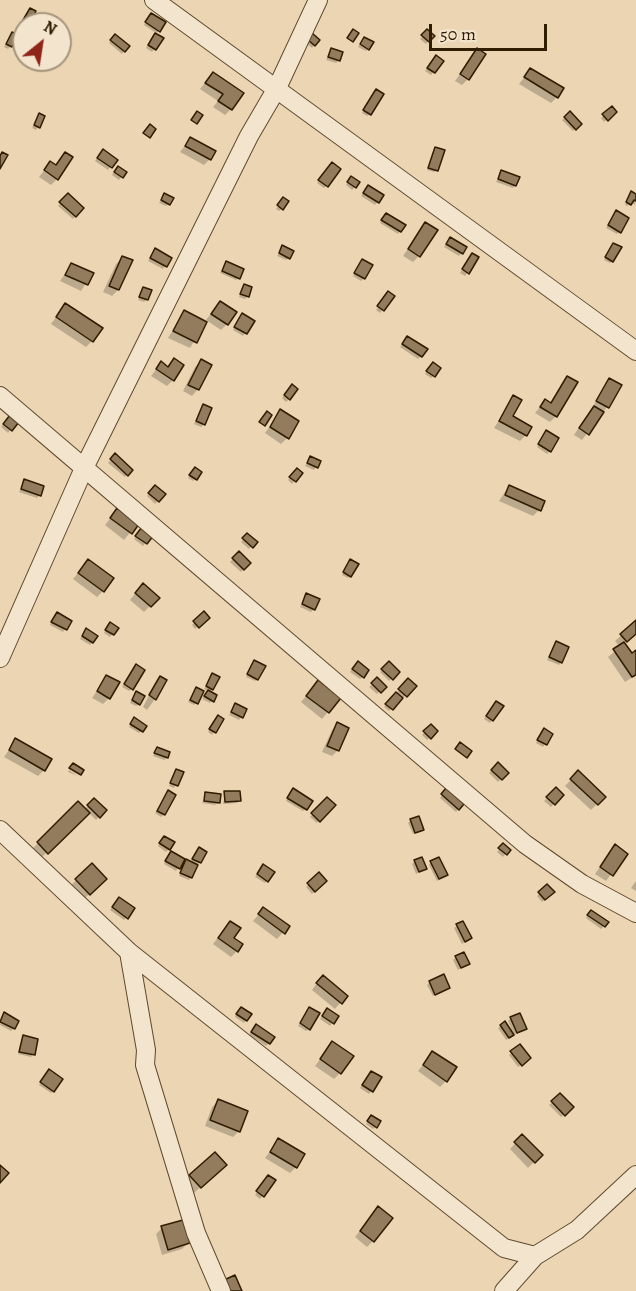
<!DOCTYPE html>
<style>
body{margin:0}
#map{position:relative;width:636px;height:1291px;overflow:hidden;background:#ecd5b3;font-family:Alegreya,serif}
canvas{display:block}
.north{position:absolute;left:12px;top:12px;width:60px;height:60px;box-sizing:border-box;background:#f3e4ce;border:2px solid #a5947c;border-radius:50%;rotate:30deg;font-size:16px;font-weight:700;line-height:24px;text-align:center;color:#301c00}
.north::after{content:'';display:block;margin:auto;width:21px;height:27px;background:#8f2418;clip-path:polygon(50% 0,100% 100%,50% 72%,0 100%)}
.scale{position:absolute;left:429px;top:24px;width:118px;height:27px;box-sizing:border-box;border:3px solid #301c00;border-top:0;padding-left:8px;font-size:18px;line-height:21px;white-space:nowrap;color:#301c00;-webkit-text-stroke:4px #f3e4ce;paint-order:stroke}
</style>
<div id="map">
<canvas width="636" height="1291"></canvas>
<div class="north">N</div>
<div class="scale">50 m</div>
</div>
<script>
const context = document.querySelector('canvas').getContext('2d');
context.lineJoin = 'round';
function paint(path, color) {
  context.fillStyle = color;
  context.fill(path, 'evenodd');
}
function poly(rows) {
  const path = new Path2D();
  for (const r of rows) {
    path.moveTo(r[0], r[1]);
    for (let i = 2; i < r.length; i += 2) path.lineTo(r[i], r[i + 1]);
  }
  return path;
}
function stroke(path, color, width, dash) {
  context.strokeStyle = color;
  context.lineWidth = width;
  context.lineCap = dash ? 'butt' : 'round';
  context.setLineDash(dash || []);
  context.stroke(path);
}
paint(poly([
 [149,17,159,31,156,33,144,25],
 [427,32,432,36,426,44,420,39],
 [12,34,11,46,8,49,4,47],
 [312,35,318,41,312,48,305,42],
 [153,37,162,38,152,52,146,48],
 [113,38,128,46,122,54,109,43],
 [362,41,368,49,366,51,358,47],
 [331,50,339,60,336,63,326,60],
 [477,50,468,79,462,85,455,81],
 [434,60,442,61,431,75,425,71],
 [530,70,557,97,551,103,519,84],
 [213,74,231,109,225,115,213,107,218,101,200,89],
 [373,94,370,114,367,116,362,113],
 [612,108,615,112,604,122,601,118],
 [570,114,580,124,573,131,562,120],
 [39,115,38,127,36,130,32,128],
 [190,139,210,159,204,165,180,152],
 [435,149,437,170,434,172,427,170],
 [65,154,57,179,51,185,39,177,50,163,55,166],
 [100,154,116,160,108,170,95,161],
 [329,167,326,186,324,188,317,183],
 [115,170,125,172,119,180,112,175],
 [502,172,515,185,513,188,496,182],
 [349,180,355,187,352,190,346,185],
 [366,189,382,196,375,205,361,196],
 [68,195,82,209,73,219,58,206],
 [164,195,169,204,166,206,159,203],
 [636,195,635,205,631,202,627,206,625,205,629,196],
 [281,201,282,209,279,211,276,209],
 [614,215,619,232,617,234,606,228],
 [383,217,400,231,398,234,380,223],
 [425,224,419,256,413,262,403,256],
 [448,241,465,248,459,256,444,247],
 [283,247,289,258,286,260,277,256],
 [611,247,612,261,610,263,604,260],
 [153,253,170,258,163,269,148,261],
 [123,257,131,261,118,290,112,296,103,292,116,264],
 [470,257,477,257,465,276,460,273],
 [226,263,239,278,236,280,220,273],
 [360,263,364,278,361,281,353,276],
 [71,265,92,274,81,291,60,281],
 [244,286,248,296,245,299,239,297],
 [143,289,147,300,144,302,138,300],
 [386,296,393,296,380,313,376,310],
 [220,302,227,324,221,330,206,320],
 [65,305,92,341,86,347,51,324],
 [184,312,205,323,206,321,190,348,168,338],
 [240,318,253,322,243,336,233,330],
 [405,340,421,356,418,359,400,347],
 [174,360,173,380,167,386,151,376,161,363,167,367],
 [201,361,198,389,192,396,183,391,195,367],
 [430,366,434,376,431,378,425,374],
 [567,378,556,416,550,422,535,413,545,401,549,404],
 [610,380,607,407,582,440,574,435],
 [289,389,289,399,286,402,282,398],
 [514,397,511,417,526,435,520,441,494,428],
 [203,406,204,424,201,427,194,424],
 [281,411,287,438,281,444,265,433],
 [10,417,17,422,8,433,1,427],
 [544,435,550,451,547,454,537,447],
 [115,455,131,470,125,477,108,463],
 [310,457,316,467,314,470,305,466],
 [297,470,301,474,292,484,288,480],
 [192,471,196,479,193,481,188,478],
 [25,481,40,495,37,498,19,492],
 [509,486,539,510,533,516,499,501],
 [155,487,164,494,155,504,147,496],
 [117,510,137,524,124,540,105,525],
 [140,531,152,536,143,546,134,539],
 [247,535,256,542,249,549,241,542],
 [239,553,249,563,241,572,230,562],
 [88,561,103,591,97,597,73,579],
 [348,563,350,576,348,578,342,575],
 [137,591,158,598,144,612,130,600],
 [307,595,314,609,311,612,300,607],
 [204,613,208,617,195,629,192,625],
 [54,617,70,621,63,632,50,625],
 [636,622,636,633,623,644,631,655,636,652,636,675,625,682,608,657,620,647,615,641],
 [108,627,117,628,110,637,104,633],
 [84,633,92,642,90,645,80,639],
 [556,643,561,662,559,665,547,660],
 [389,663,398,672,389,681,380,672],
 [252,664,257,679,255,681,246,677],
 [355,666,363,677,360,679,350,672],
 [133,669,132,689,129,691,122,687],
 [107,676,109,698,103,704,92,698],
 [210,678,212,689,209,692,212,701,210,703,202,699,208,691,204,689],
 [157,680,155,699,147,710,143,707],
 [377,680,384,687,377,694,369,687],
 [408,680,415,686,389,711,384,707],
 [196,689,196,703,194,705,188,702],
 [312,689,339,699,322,719,301,702],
 [134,695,139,704,136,706,130,703],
 [235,705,241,717,239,720,229,715],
 [493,705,492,720,490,723,484,719],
 [215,720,222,720,212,735,208,732],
 [132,722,142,731,139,733,129,727],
 [338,724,338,750,332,756,322,752,332,730],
 [431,726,436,731,427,740,422,735],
 [541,733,551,735,543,747,536,743],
 [16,740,44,770,38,776,4,757],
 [157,749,167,758,164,760,153,756],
 [498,765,507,773,498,782,489,773],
 [69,770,78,776,68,772],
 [176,771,182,773,174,788,169,786],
 [578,772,604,797,591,810,565,786],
 [556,789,562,795,551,807,544,801],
 [446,791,462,804,456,812,440,798],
 [225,793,239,801,237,803,223,804],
 [290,793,306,809,303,811,286,801],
 [206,794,218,803,215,805,202,803],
 [166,795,164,814,161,817,155,813],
 [327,799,333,805,317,823,310,817],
 [94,800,105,810,96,820,88,812,41,858,32,849,78,804,84,810],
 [411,820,422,829,420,832,413,834,408,823],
 [162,840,169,849,166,852,158,846],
 [503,845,509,850,503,857,497,852],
 [615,846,626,854,606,881,595,874],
 [197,852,205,852,191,877,189,880,179,876,184,864,186,861,190,863],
 [168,856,178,868,176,871,164,864],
 [415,861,425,869,416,874,412,864],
 [431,862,446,875,443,878,437,881,429,865],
 [92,865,105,879,83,900,70,886],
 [261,869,267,881,265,883,255,877],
 [319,874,325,881,312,894,306,887],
 [636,881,636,891,631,888],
 [547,886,553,892,542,902,537,896],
 [117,901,126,918,124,920,110,910],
 [263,909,288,927,277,939,253,921],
 [588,914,604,926,601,929,586,918],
 [230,922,237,951,231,957,213,944],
 [457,926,470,938,462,944,454,928],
 [456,957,468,964,458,970,453,960],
 [430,982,448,988,433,996,427,985],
 [317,983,346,996,335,1009,312,990],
 [238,1011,246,1020,244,1023,235,1017],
 [307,1011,309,1029,306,1031,298,1026],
 [324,1013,337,1016,330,1026,320,1019],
 [4,1014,14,1028,11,1031,0,1025],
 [511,1018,525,1029,506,1040,498,1028,501,1026,513,1033,508,1021],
 [253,1029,269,1043,266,1046,249,1035],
 [23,1037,33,1054,31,1057,18,1054],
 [332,1043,340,1073,334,1079,315,1066],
 [520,1046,527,1061,518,1067,509,1055],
 [433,1052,446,1081,440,1087,418,1071],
 [46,1073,53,1091,51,1093,39,1085],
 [369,1075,380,1078,369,1094,360,1088],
 [560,1095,572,1107,561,1117,549,1105],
 [218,1101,239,1131,233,1137,205,1126,212,1107],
 [369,1119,376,1127,373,1129,366,1124],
 [522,1136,541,1155,528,1168,510,1149],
 [279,1140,296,1167,290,1173,265,1158],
 [219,1171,194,1193,184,1182,190,1176],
 [266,1179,274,1181,260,1199,255,1195],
 [372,1215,373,1241,367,1247,355,1237],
 [162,1228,188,1243,182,1249,162,1255,156,1234]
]), '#0003');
const building = poly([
 [30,8,36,11,30,23,23,20,30,8],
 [151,13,166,22,160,32,145,22,151,13],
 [353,29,359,33,353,42,347,38,353,29],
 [427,29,435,36,429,42,421,35,427,29],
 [12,32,18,35,12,47,6,44,12,32],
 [155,33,164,38,156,50,148,45,155,33],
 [312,33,320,40,315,46,307,39,312,33],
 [115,34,130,46,125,52,110,40,115,34],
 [364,37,374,42,369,50,360,44,364,37],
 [331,48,343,52,340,61,328,57,331,48],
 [477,48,486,54,469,80,460,74,477,48],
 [436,55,444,61,435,73,427,68,436,55],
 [530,68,564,88,558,98,524,77,530,68],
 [213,72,244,93,232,110,218,101,223,94,205,83,213,72],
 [376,89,384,94,371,115,363,110,376,89],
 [612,106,617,112,608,121,602,114,612,106],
 [197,111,203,115,197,124,191,120,197,111],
 [570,111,582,124,576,130,564,117,570,111],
 [39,113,45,116,40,128,34,125,39,113],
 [150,124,156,129,150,138,143,133,150,124],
 [190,137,216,151,211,160,185,146,190,137],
 [435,147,445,150,438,171,428,168,435,147],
 [103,149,118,160,112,168,97,158,103,149],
 [2,152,8,155,0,169,0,156,2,152],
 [65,152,73,157,58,180,44,170,50,161,56,165,65,152],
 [332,162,341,169,328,187,318,180,332,162],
 [118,166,127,172,123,178,114,172,118,166],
 [501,170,520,177,516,186,498,179,501,170],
 [351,176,360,182,356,188,347,182,351,176],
 [368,185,384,195,379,203,363,193,368,185],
 [631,191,636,194,636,201,634,200,631,205,626,202,631,191],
 [68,193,84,208,76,217,59,202,68,193],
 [164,193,174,198,170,205,161,200,164,193],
 [283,197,289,201,283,210,277,205,283,197],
 [616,210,629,218,621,233,608,225,616,210],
 [386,213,406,225,401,232,381,220,386,213],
 [425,222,438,230,420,257,408,249,425,222],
 [450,237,467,247,463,254,446,244,450,237],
 [613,243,622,247,613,262,605,257,613,243],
 [282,245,294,251,290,259,279,253,282,245],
 [155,248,172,258,167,267,150,258,155,248],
 [472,253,479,257,469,274,462,269,472,253],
 [122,256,133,260,119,290,109,286,122,256],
 [362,259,373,265,365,279,354,273,362,259],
 [226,261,244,269,240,279,222,271,226,261],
 [71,263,94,273,88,285,65,275,71,263],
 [244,284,252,287,249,297,240,294,244,284],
 [143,287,152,290,148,300,139,297,143,287],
 [388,291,395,296,384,311,377,306,388,291],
 [220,301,237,312,228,325,211,314,220,301],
 [65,303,103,328,93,342,56,317,65,303],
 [184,310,207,322,197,343,173,331,184,310],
 [242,313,255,321,247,334,234,327,242,313],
 [407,336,428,349,422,357,402,344,407,336],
 [174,358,184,365,174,381,156,369,161,361,168,367,174,358],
 [201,359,212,365,199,390,188,385,201,359],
 [433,362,441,368,435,377,426,371,433,362],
 [567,376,578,382,557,417,540,407,545,399,551,403,567,376],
 [609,378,622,385,609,408,596,401,609,378],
 [292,384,298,389,290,400,284,395,292,384],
 [513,395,522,400,513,416,532,427,527,436,499,421,513,395],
 [203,404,212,408,205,425,196,421,203,404],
 [594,406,604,412,589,435,579,428,594,406],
 [280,409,299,421,289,439,270,427,280,409],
 [267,411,272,415,265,426,259,422,267,411],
 [10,415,19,422,12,431,3,424,10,415],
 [546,430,559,438,551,452,538,444,546,430],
 [115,453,133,470,128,476,110,459,115,453],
 [310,456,321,461,318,468,307,463,310,456],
 [195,467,202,472,197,480,189,475,195,467],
 [297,468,303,473,296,482,289,477,297,468],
 [24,479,44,486,41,496,21,489,24,479],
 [155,485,166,494,159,502,148,493,155,485],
 [509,485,545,501,541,511,505,495,509,485],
 [117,508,139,524,132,534,110,518,117,508],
 [142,527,154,535,147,544,135,536,142,527],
 [247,533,258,542,253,548,242,538,247,533],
 [239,551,251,563,244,570,232,558,239,551],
 [88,559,114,578,104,592,78,573,88,559],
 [350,559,359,564,351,577,343,572,350,559],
 [143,583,160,598,151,607,135,593,143,583],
 [306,593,320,599,315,610,302,604,306,593],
 [204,611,210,618,199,628,193,621,204,611],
 [57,612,72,621,67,630,51,622,57,612],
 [636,620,636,634,627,642,620,634,636,620],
 [110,622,119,628,114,635,105,630,110,622],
 [86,628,98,636,93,643,82,636,86,628],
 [556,641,569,647,562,663,549,657,556,641],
 [624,642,632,653,636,650,636,675,632,677,613,649,624,642],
 [254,660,266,666,258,680,247,674,254,660],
 [358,661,369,670,364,678,352,669,358,661],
 [389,661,400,672,393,680,381,669,389,661],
 [136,664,145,670,133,690,124,684,136,664],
 [212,673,220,677,213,690,206,686,212,673],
 [106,675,120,682,110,699,97,691,106,675],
 [160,676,167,680,156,700,149,695,160,676],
 [377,677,387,687,381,693,371,683,377,677],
 [408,678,417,686,407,697,398,689,408,678],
 [318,680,341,698,329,713,306,696,318,680],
 [196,687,204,691,198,704,190,700,196,687],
 [208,690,217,695,214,702,204,696,208,690],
 [136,691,145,696,140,705,132,700,136,691],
 [396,692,403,698,393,710,385,704,396,692],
 [496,701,504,706,493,721,486,716,496,701],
 [235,703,247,709,243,718,231,712,235,703],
 [218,715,224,719,216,733,209,729,218,715],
 [134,717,147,726,143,732,130,724,134,717],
 [337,722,349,728,339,751,327,746,337,722],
 [431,724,438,731,431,739,423,731,431,724],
 [544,728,553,734,547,745,537,740,544,728],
 [15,738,52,759,45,771,9,750,15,738],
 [460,742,472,751,467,758,455,749,460,742],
 [157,747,170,752,168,758,154,753,157,747],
 [498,762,509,773,502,780,491,770,498,762],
 [73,763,84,770,81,775,69,768,73,763],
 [176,769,184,772,178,786,170,783,176,769],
 [578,770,606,797,598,805,570,779,578,770],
 [556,787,564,795,555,805,546,797,556,787],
 [293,788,313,801,307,810,287,798,293,788],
 [446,788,464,804,459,810,441,794,446,788],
 [168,790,176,795,165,815,157,811,168,790],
 [224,791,240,791,241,801,225,802,224,791],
 [205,792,221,794,220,803,204,801,205,792],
 [327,797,336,805,320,822,311,813,327,797],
 [94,798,107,810,100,818,87,805,94,798],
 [78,801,90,813,48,854,37,842,78,801],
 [419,816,424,830,415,833,410,819,419,816],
 [164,836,175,842,170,850,159,843,164,836],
 [503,843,511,850,507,855,498,848,503,843],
 [615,844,628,854,613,876,600,867,615,844],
 [199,847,207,852,201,863,192,859,199,847],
 [171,851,185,859,180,869,165,861,171,851],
 [422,857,427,869,419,872,414,860,422,857],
 [439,857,448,875,439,879,430,861,439,857],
 [186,859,198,865,192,878,180,873,186,859],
 [92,863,107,879,90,895,75,879,92,863],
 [263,864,275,872,268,882,257,874,263,864],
 [319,872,327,881,315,892,307,883,319,872],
 [547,884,555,892,545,900,538,892,547,884],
 [119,897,135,908,128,919,112,907,119,897],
 [263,907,290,926,285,934,258,914,263,907],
 [591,910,609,922,605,927,587,915,591,910],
 [230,921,241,928,234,938,243,944,238,952,218,938,230,921],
 [463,921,472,938,465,942,456,924,463,921],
 [464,952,470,964,461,968,455,956,464,952],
 [444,974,450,988,435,995,429,981,444,974],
 [323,975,348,996,342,1004,316,983,323,975],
 [241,1007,252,1014,247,1021,236,1014,241,1007],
 [309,1007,320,1013,310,1030,300,1023,309,1007],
 [327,1008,339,1016,334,1024,322,1016,327,1008],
 [4,1012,19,1021,15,1029,0,1022,4,1012],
 [520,1013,527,1029,517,1033,510,1017,520,1013],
 [505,1021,514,1035,509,1038,500,1025,505,1021],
 [256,1024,275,1037,270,1044,251,1032,256,1024],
 [23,1035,38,1039,35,1055,19,1052,23,1035],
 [332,1041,354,1056,341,1074,320,1059,332,1041],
 [520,1044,531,1058,522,1066,510,1051,520,1044],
 [432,1051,457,1067,447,1082,423,1065,432,1051],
 [49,1069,63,1079,54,1092,40,1082,49,1069],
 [371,1071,382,1077,373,1092,362,1085,371,1071],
 [560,1093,574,1107,565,1116,551,1101,560,1093],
 [218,1099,248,1111,240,1132,210,1120,218,1099],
 [371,1115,381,1121,377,1128,367,1121,371,1115],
 [522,1134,543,1155,535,1163,514,1142,522,1134],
 [278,1138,305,1154,297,1168,270,1152,278,1138],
 [215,1152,227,1165,201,1188,189,1175,215,1152],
 [0,1165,9,1173,0,1183,0,1165],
 [268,1175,276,1180,264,1197,256,1191,268,1175],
 [378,1206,393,1218,374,1242,360,1231,378,1206],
 [183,1220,190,1243,168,1250,161,1226,183,1220],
 [235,1275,242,1291,229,1291,224,1280,235,1275]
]);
paint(building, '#927c5d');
stroke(building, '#301c00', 1.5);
const street = poly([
 [154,0,636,351],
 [0,396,525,844,582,884,636,913],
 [0,658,85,466,249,136,277,88,318,0],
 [0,830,129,952,504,1248,535,1256],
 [129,952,146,1050,145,1065,196,1233,221,1291],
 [504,1291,535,1256,577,1230,636,1175]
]);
stroke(street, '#5f4a2d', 20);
stroke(street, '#f3e4ce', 18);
</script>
